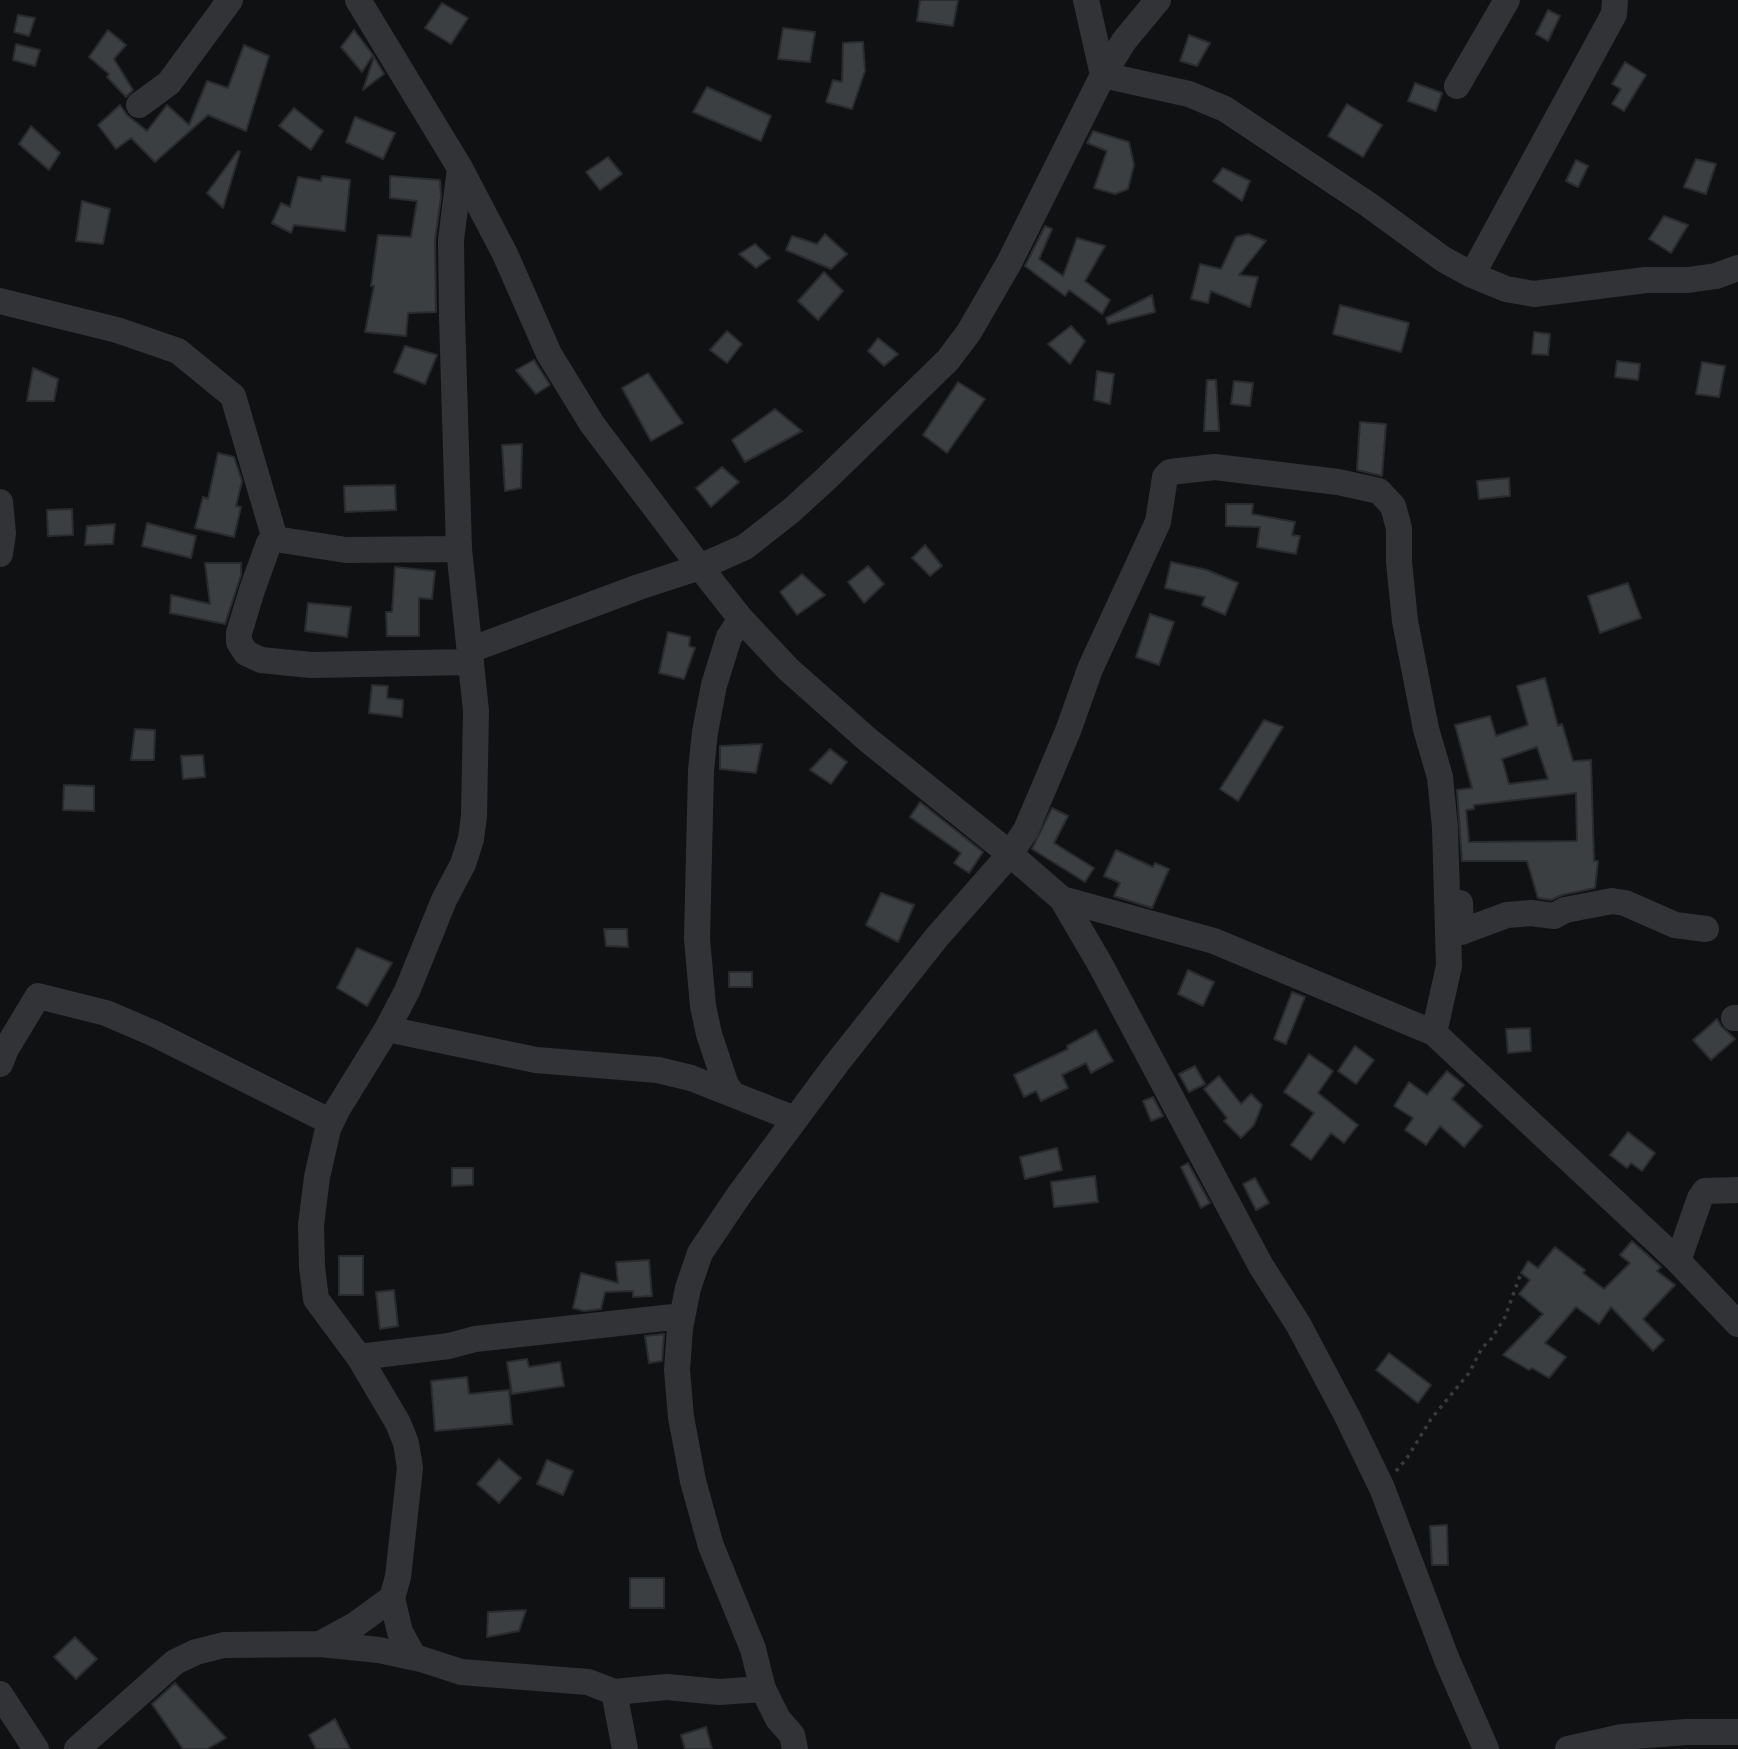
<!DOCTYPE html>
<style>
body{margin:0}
canvas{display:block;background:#101112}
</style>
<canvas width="1738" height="1749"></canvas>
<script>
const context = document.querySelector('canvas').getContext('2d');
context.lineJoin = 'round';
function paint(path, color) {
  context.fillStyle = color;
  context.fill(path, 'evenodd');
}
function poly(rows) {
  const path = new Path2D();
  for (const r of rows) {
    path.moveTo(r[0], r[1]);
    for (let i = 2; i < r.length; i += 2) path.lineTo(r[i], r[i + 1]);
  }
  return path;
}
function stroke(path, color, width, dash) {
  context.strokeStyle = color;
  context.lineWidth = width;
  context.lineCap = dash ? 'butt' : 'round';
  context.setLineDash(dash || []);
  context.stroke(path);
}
const building = poly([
 [920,0,958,0,953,26,917,21,920,0],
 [442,3,468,18,451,44,425,28,442,3],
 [1548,10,1560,16,1548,41,1536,34,1548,10],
 [18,15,35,18,29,36,14,32,18,15],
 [783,28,815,32,810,62,778,59,783,28],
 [108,30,126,45,114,59,133,90,126,97,107,77,109,74,89,57,108,30],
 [354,30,373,55,362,72,341,47,354,30],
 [1189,35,1210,43,1197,66,1180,61,1189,35],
 [857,42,863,42,865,71,852,109,826,102,833,80,842,82,843,43,857,42],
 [16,44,40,50,35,66,13,60,16,44],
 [244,45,269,56,246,131,208,115,155,162,131,138,116,149,98,125,120,105,127,115,147,131,167,105,189,125,207,81,228,88,244,45],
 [374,57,384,74,363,90,374,57],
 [1625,62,1646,75,1624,111,1612,104,1621,89,1612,84,1625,62],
 [1415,83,1442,93,1436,111,1408,101,1415,83],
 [707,87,771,116,761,141,693,112,707,87],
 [1347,104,1382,125,1363,157,1328,136,1347,104],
 [294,108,323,131,311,150,279,126,294,108],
 [355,117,395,133,383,159,346,142,355,117],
 [31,126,60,153,49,170,19,144,31,126],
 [1093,131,1129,142,1134,165,1128,189,1115,194,1094,188,1107,151,1087,143,1093,131],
 [238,151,240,152,223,208,207,193,238,151],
 [608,157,622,174,600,190,586,172,608,157],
 [1696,159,1716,164,1706,194,1684,187,1696,159],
 [1576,160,1588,166,1578,187,1566,181,1576,160],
 [1223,168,1250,181,1242,201,1213,181,1223,168],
 [322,176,350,180,345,231,294,225,291,233,272,223,281,203,290,207,298,177,321,181,322,176],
 [390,176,440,180,441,197,435,240,436,312,408,313,406,336,365,332,374,286,371,286,378,235,411,237,417,201,390,198,390,176],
 [82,201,110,209,103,244,76,241,82,201],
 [1664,216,1688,225,1671,253,1649,239,1664,216],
 [1045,226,1052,229,1039,259,1063,276,1077,238,1105,246,1085,281,1110,300,1102,314,1069,290,1065,296,1025,266,1045,226],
 [825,234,847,254,831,269,786,250,792,236,817,244,825,234],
 [1248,234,1266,241,1239,275,1258,277,1250,307,1211,291,1208,303,1191,299,1200,264,1221,269,1236,237,1248,234],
 [755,244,770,258,756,268,739,254,755,244],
 [824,272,843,291,818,320,798,301,824,272],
 [1152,295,1155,312,1108,324,1106,318,1152,295],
 [1340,305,1409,323,1401,352,1333,334,1340,305],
 [1071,326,1085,341,1070,364,1048,344,1071,326],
 [727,331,742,344,727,363,710,350,727,331],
 [1534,332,1550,334,1548,355,1532,354,1534,332],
 [878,338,898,354,884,366,868,351,878,338],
 [405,346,437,355,425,384,394,372,405,346],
 [534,360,550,385,536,394,516,370,534,360],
 [1617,361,1640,364,1638,380,1615,377,1617,361],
 [1702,362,1725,366,1719,397,1696,394,1702,362],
 [33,368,58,379,54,401,27,401,33,368],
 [1097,371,1114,374,1110,404,1094,400,1097,371],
 [648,373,683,423,651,441,622,388,648,373],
 [1207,380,1216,380,1219,431,1204,431,1207,380],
 [1234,381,1253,383,1250,406,1231,404,1234,381],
 [958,382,985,399,947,453,923,435,958,382],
 [775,409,802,431,745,462,732,440,775,409],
 [1360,422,1386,424,1382,476,1357,470,1360,422],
 [522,444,521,488,505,491,502,445,522,444],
 [218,453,234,457,242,481,236,506,241,507,234,537,195,528,203,497,208,499,218,453],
 [722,467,739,482,711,507,696,488,722,467],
 [1509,478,1510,496,1479,499,1477,481,1509,478],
 [395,485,396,510,345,512,344,486,395,485],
 [1226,504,1253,504,1252,514,1295,522,1292,535,1300,536,1296,554,1257,547,1260,527,1226,526,1226,504],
 [72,509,73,535,48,536,47,510,72,509],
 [147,523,196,536,191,558,142,546,147,523],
 [115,524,113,544,85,545,87,526,115,524],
 [925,545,942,566,930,576,912,558,925,545],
 [1171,562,1207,570,1238,583,1225,615,1202,605,1205,597,1165,588,1171,562],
 [205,563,241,563,241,575,225,624,170,613,171,595,210,604,205,563],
 [868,566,884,584,864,603,848,582,868,566],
 [395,567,435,571,432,599,419,598,419,636,387,636,386,612,392,612,395,567],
 [802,574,825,595,797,615,780,592,802,574],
 [1628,583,1641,618,1600,633,1588,596,1628,583],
 [308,603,351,607,347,637,305,631,308,603],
 [1150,614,1174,622,1159,665,1136,657,1150,614],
 [668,632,690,637,689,646,695,648,684,679,659,673,668,632],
 [1545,678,1558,726,1562,724,1573,761,1591,760,1594,861,1598,861,1595,888,1562,895,1551,900,1538,898,1527,861,1462,861,1457,790,1472,788,1455,725,1490,716,1496,736,1528,725,1517,686,1545,678],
 [1537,747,1548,779,1509,784,1502,759,1537,747],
 [1576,793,1577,841,1469,842,1466,810,1474,809,1474,805,1576,793],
 [372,685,388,686,387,698,403,700,402,717,369,713,372,685],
 [1264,720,1283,727,1238,801,1220,789,1264,720],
 [135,729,155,730,154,760,131,760,135,729],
 [762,744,756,773,720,769,720,746,762,744],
 [830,749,847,762,831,784,810,770,830,749],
 [203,755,205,777,183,779,181,756,203,755],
 [64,785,94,786,94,811,63,810,64,785],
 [920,802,983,852,969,873,954,863,961,853,910,817,920,802],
 [1052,808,1068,816,1054,843,1094,868,1085,882,1032,849,1052,808],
 [1116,850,1153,867,1155,863,1169,869,1152,908,1114,896,1120,883,1104,876,1116,850],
 [881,893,914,905,898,942,866,925,881,893],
 [604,929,627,929,628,947,606,946,604,929],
 [357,948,392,963,367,1006,337,988,357,948],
 [1188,970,1214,982,1203,1006,1178,994,1188,970],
 [729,972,752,972,752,987,729,987,729,972],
 [1292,992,1305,997,1286,1044,1274,1039,1292,992],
 [1717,1019,1721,1026,1735,1039,1711,1060,1693,1040,1717,1019],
 [1530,1028,1531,1051,1508,1053,1506,1029,1530,1028],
 [1096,1030,1113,1061,1091,1073,1086,1063,1062,1075,1068,1088,1041,1101,1036,1091,1024,1097,1014,1075,1068,1049,1067,1046,1096,1030],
 [1355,1046,1374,1060,1356,1084,1338,1071,1355,1046],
 [1309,1054,1333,1071,1318,1093,1358,1125,1344,1143,1331,1133,1311,1160,1291,1145,1314,1113,1284,1092,1309,1054],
 [1195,1066,1205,1084,1189,1092,1179,1074,1195,1066],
 [1447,1071,1464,1085,1452,1099,1482,1126,1464,1147,1440,1126,1426,1145,1405,1130,1413,1118,1394,1106,1409,1082,1427,1095,1447,1071],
 [1219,1076,1241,1104,1251,1094,1262,1105,1254,1125,1241,1138,1224,1121,1227,1118,1204,1089,1219,1076],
 [1153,1097,1163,1116,1151,1121,1143,1101,1153,1097],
 [1628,1132,1655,1153,1642,1171,1631,1163,1627,1168,1610,1155,1628,1132],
 [1057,1148,1062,1170,1025,1179,1020,1157,1057,1148],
 [1188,1163,1210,1203,1201,1208,1181,1167,1188,1163],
 [452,1168,473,1168,473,1185,452,1186,452,1168],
 [1095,1176,1098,1202,1054,1207,1051,1182,1095,1176],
 [1255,1178,1269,1203,1256,1210,1243,1184,1255,1178],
 [1632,1241,1661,1267,1657,1271,1675,1285,1643,1319,1664,1340,1653,1351,1611,1307,1599,1324,1576,1307,1545,1343,1566,1357,1549,1378,1532,1368,1529,1370,1503,1355,1543,1314,1519,1294,1530,1280,1521,1273,1528,1261,1538,1268,1555,1247,1585,1270,1583,1273,1604,1289,1630,1263,1620,1255,1632,1241],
 [339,1256,363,1256,363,1295,339,1295,339,1256],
 [649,1260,652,1296,633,1297,633,1291,605,1292,601,1309,584,1311,573,1308,581,1273,618,1283,616,1262,649,1260],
 [394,1290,398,1326,380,1329,376,1292,394,1290],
 [664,1334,662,1361,649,1363,645,1336,664,1334],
 [1389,1353,1431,1385,1418,1403,1376,1370,1389,1353],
 [527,1359,529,1367,560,1362,564,1386,512,1394,507,1362,527,1359],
 [467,1377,469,1394,509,1390,512,1424,435,1431,431,1381,467,1377],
 [499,1459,521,1478,499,1503,477,1484,499,1459],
 [547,1460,573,1471,563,1495,537,1484,547,1460],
 [1447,1525,1448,1565,1432,1565,1430,1526,1447,1525],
 [630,1578,664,1578,664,1608,630,1608,630,1578],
 [526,1610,519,1631,487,1637,488,1612,526,1610],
 [75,1637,97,1659,76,1679,54,1657,75,1637],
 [175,1683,226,1738,207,1749,183,1749,152,1704,175,1683],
 [335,1719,350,1749,316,1749,309,1735,335,1719],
 [706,1727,712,1749,685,1749,681,1735,706,1727]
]);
paint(building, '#3c3f42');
stroke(building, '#2a2b2e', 2);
stroke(poly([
 [1396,1471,1407,1458,1431,1419,1469,1373,1482,1348,1492,1338,1505,1317,1521,1273]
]), '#373a3e', 3.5, [3.5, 5]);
stroke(poly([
 [358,0,460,168,505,254,549,354,592,424,700,567,741,619,788,669,868,740,1010,854,1062,899,1100,964,1261,1266,1298,1324,1347,1416,1382,1488,1447,1660,1486,1749],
 [1086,0,1103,75,1189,94,1225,109,1369,205,1443,259,1472,275,1506,289,1534,294,1646,280,1688,280,1716,276,1738,268],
 [1457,86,1507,0],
 [139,105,169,83,230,0],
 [1472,275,1614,14,1615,0],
 [0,301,117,330,178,351,233,396,275,539],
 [0,502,3,533,0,554],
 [459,549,346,550,275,539,269,543,252,590,239,633,239,642,246,653,261,660,311,665,471,662],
 [470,650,639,587,700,567,745,547,792,510,828,477,948,360,969,332,1009,263,1103,75,1124,41,1158,0],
 [1062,899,1214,941,1434,1033,1678,1261,1738,1324],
 [1460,903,1461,932,1507,915,1531,913,1554,916,1565,910,1612,901,1625,903,1675,925,1706,929],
 [1734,1018,1738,1018],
 [387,1029,536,1060,658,1070,691,1078,795,1119],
 [0,1064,6,1049,38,996,106,1013,155,1034,331,1122],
 [732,1093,726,1085,709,1034,703,1006,697,939,701,770,705,732,714,685,729,637,741,619],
 [1678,1261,1700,1198,1705,1191,1738,1190],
 [359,1357,449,1346,475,1339,682,1316],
 [320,1644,355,1625,392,1598],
 [414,1657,400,1632,392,1598,398,1577,410,1468,406,1443,398,1423,359,1357,316,1299,312,1267,311,1225,317,1177,328,1129,337,1110,387,1029,407,991,444,900,463,864,471,839,474,816,476,711,459,549,452,317,451,240,460,168],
 [614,1692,625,1749],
 [0,1694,36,1749],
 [77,1749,175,1662,196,1652,224,1645,320,1644,379,1650,421,1659,461,1672,588,1682,614,1692,667,1687,719,1692,763,1689],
 [795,1749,792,1735,778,1719,763,1689,753,1649,711,1546,693,1481,681,1417,677,1370,680,1328,688,1288,700,1253,739,1195,837,1063,937,937,1010,854,1026,830,1068,731,1090,669,1158,522,1165,477,1170,472,1215,467,1338,482,1379,491,1393,506,1399,528,1399,562,1405,621,1426,729,1440,777,1445,827,1449,966,1434,1033],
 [1568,1749,1622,1737,1686,1732,1738,1732]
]), '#313337', 26);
</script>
